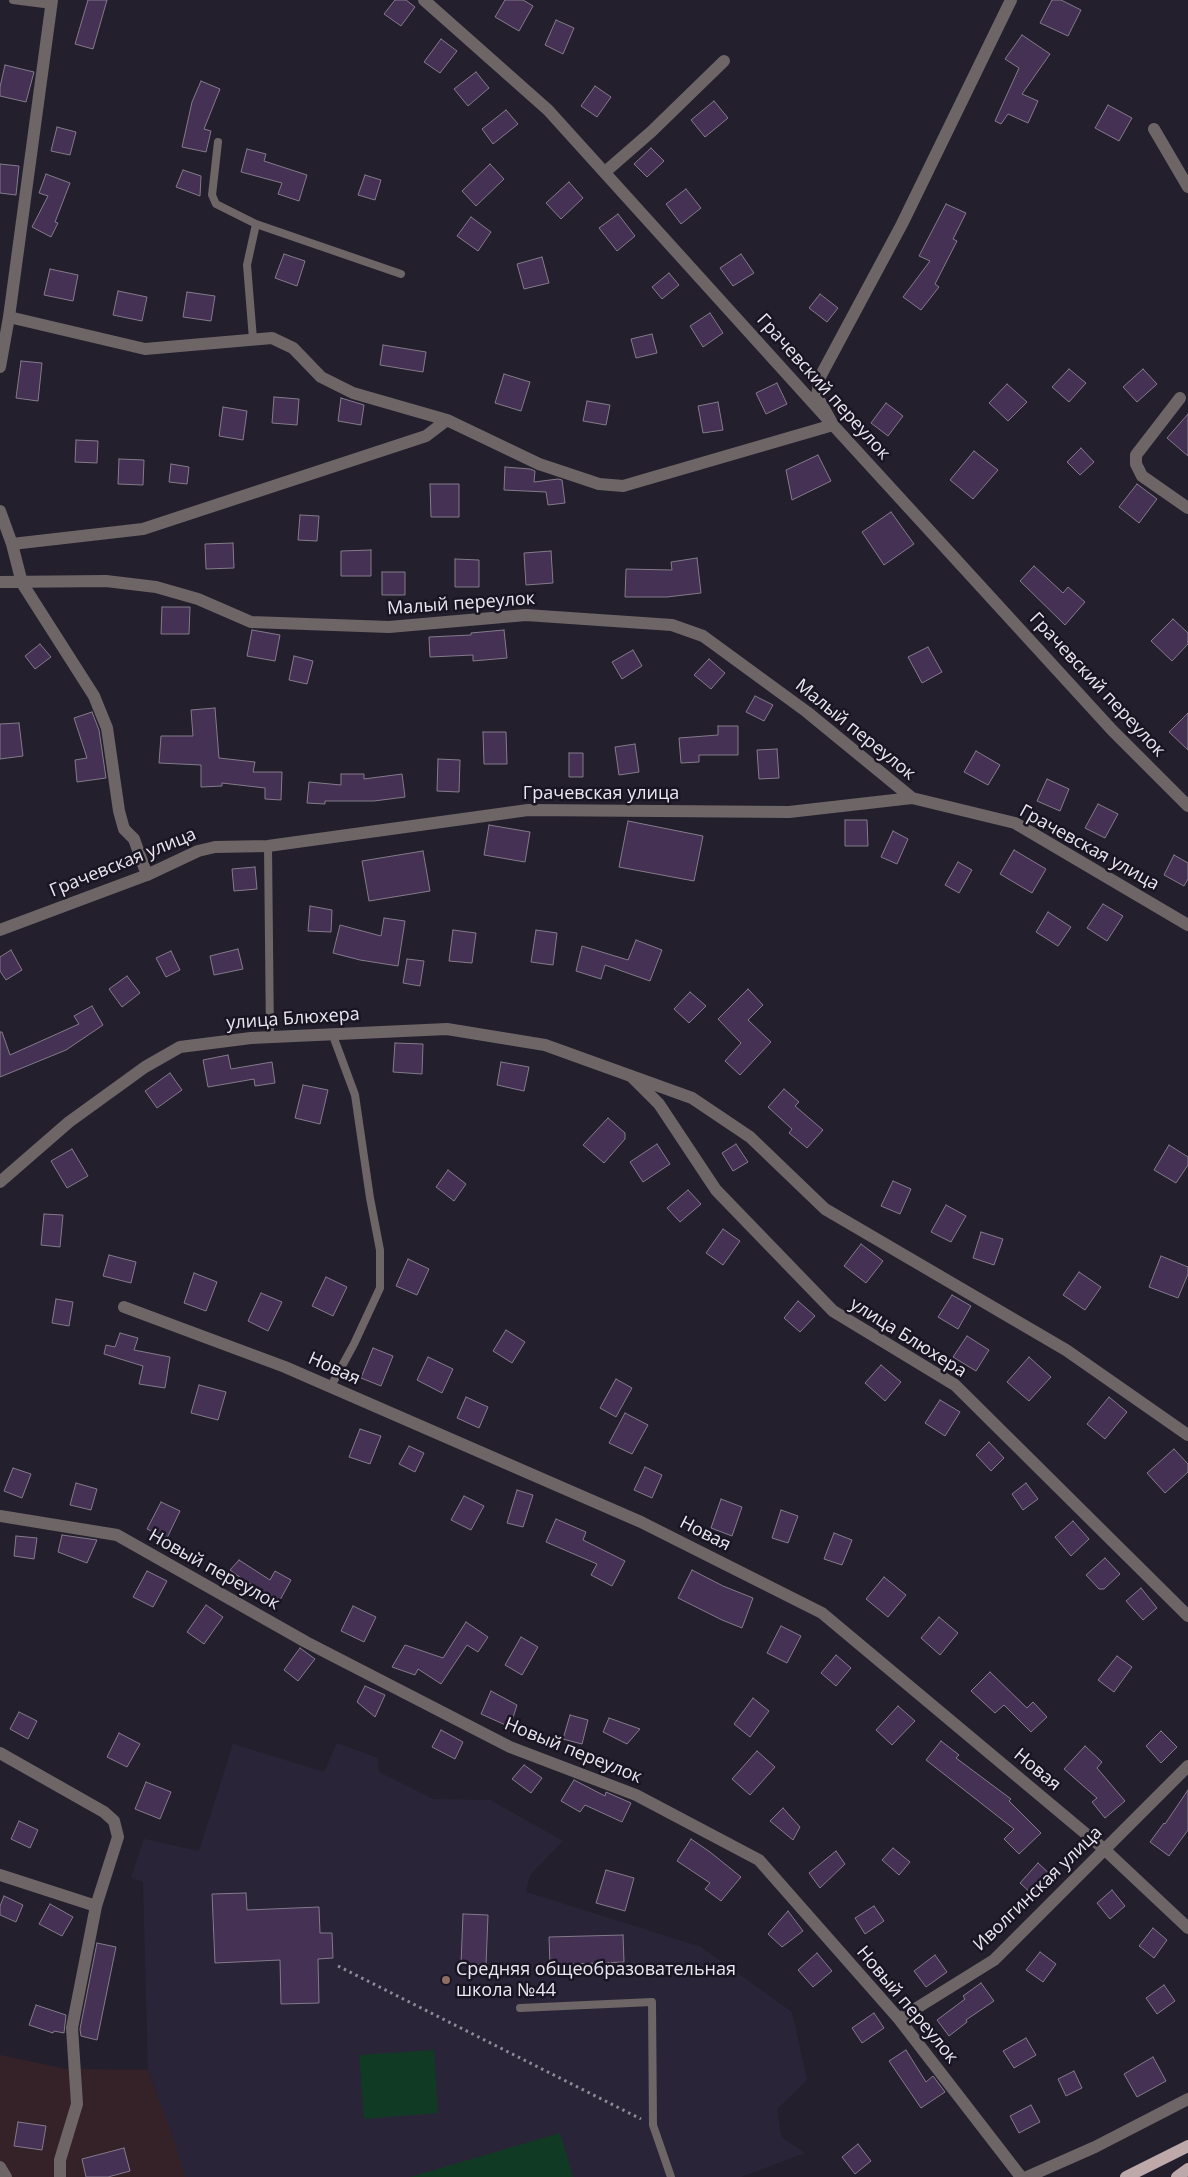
<!DOCTYPE html>
<meta charset="utf-8">
<style>
body{margin:0}
canvas{display:block;background:#231f2d}
</style>
<canvas width="1188" height="2177"></canvas>
<script>
const context = document.querySelector('canvas').getContext('2d');
context.lineJoin = 'round';
function paint(path, color) {
  context.fillStyle = color;
  context.fill(path, 'evenodd');
}
function poly(rows) {
  const path = new Path2D();
  for (const r of rows) {
    path.moveTo(r[0], r[1]);
    for (let i = 2; i < r.length; i += 2) path.lineTo(r[i], r[i + 1]);
  }
  return path;
}
function stroke(path, color, width, dash) {
  context.strokeStyle = color;
  context.lineWidth = width;
  context.lineCap = dash ? 'butt' : 'round';
  context.setLineDash(dash || []);
  context.stroke(path);
}
function drawText(font, color, halo, rows, align = 'center') {
  context.font = font + ' "Open Sans",sans-serif';
  context.lineWidth = 5;
  context.setLineDash([]);
  context.textBaseline = 'middle';
  context.strokeStyle = halo;
  context.fillStyle = color;
  for (const [text, x, y, turn = 0] of rows) {
    context.save();
    context.translate(x, y);
    context.rotate((+turn || 0) * Math.PI / 180);
    context.textAlign = isNaN(turn) ? turn : align;
    if (halo) context.strokeText(text, 0, 0);
    context.fillText(text, 0, 0);
    context.restore();
  }
}
paint(poly([
 [0,2055,66,2069,148,2070,175,2143,185,2177,0,2177]
]), '#352229');
paint(poly([
 [337,1743,377,1758,379,1772,433,1799,490,1800,563,1841,530,1875,526,1892,701,1947,792,2012,807,2080,777,2109,781,2137,805,2153,741,2177,185,2177,175,2143,148,2070,143,1882,131,1877,144,1839,199,1851,233,1744,324,1772]
]), '#2a2438');
paint(poly([
 [434,2050,438,2113,364,2119,359,2055],
 [560,2133,573,2177,410,2177]
]), '#113a24');
const building = poly([
 [88,0,107,0,93,49,75,44,88,0],
 [395,0,406,0,415,7,401,26,384,14,395,0],
 [505,0,523,0,533,6,519,31,495,17,505,0],
 [1052,0,1061,0,1081,10,1068,36,1040,23,1052,0],
 [556,20,574,28,563,54,545,45,556,20],
 [1022,35,1050,54,1022,94,1038,101,1028,123,1008,114,1001,124,995,121,1019,68,1005,59,1022,35],
 [441,39,457,51,440,73,424,62,441,39],
 [5,65,34,72,26,102,0,96,0,87,5,65],
 [476,72,489,88,468,106,454,89,476,72],
 [201,81,220,89,204,129,211,131,206,152,182,147,192,102,201,81],
 [595,86,611,97,597,117,581,106,595,86],
 [714,101,728,118,705,137,691,120,714,101],
 [1108,105,1132,118,1119,141,1095,128,1108,105],
 [506,110,518,124,493,144,482,129,506,110],
 [57,127,76,132,70,155,51,151,57,127],
 [651,148,664,161,647,177,634,164,651,148],
 [247,149,266,154,264,161,307,175,299,201,278,194,282,183,241,172,247,149],
 [0,164,19,166,16,195,0,193,0,164],
 [490,164,504,179,476,206,462,191,490,164],
 [183,170,201,176,200,196,176,187,183,170],
 [46,174,70,183,55,222,58,223,51,237,32,227,48,196,39,193,46,174],
 [365,175,381,180,375,200,358,195,365,175],
 [569,182,583,198,561,219,546,203,569,182],
 [686,189,701,208,681,224,666,204,686,189],
 [946,204,966,213,953,239,957,241,935,284,939,287,921,310,903,297,930,261,919,256,946,204],
 [618,214,635,236,617,251,599,228,618,214],
 [471,217,491,232,478,251,457,236,471,217],
 [284,254,305,261,297,286,275,278,284,254],
 [741,254,754,273,733,286,720,268,741,254],
 [542,257,549,283,524,289,517,264,542,257],
 [50,269,78,275,73,301,44,295,50,269],
 [669,273,679,285,662,299,652,287,669,273],
 [118,291,147,297,142,321,113,315,118,291],
 [187,292,215,296,211,321,183,317,187,292],
 [820,294,838,308,827,322,809,308,820,294],
 [710,313,723,333,703,347,690,326,710,313],
 [652,334,657,353,636,358,631,339,652,334],
 [383,345,426,352,423,372,380,365,383,345],
 [21,361,42,363,38,401,16,398,21,361],
 [1069,369,1086,383,1069,402,1052,387,1069,369],
 [1143,369,1157,384,1137,402,1123,387,1143,369],
 [504,374,530,382,521,411,495,403,504,374],
 [777,383,787,404,766,414,756,393,777,383],
 [1007,384,1027,402,1008,421,989,403,1007,384],
 [274,397,299,399,297,425,272,423,274,397],
 [341,398,364,405,361,425,338,421,341,398],
 [587,401,610,405,606,425,583,421,587,401],
 [718,402,723,430,703,433,698,406,718,402],
 [886,403,903,416,888,436,871,423,886,403],
 [223,407,247,411,243,440,219,436,223,407],
 [1188,414,1188,456,1167,438,1188,414],
 [76,440,98,441,97,463,75,462,76,440],
 [1081,448,1094,462,1080,475,1067,462,1081,448],
 [974,451,998,470,973,499,950,480,974,451],
 [818,455,831,481,792,500,786,470,818,455],
 [119,459,144,460,143,485,118,484,119,459],
 [171,464,189,467,187,484,169,482,171,464],
 [505,467,530,469,535,471,534,482,558,479,562,480,565,503,548,505,546,492,504,490,505,467],
 [430,484,459,484,459,517,431,517,430,484],
 [1137,484,1157,499,1139,523,1119,507,1137,484],
 [891,512,914,544,884,565,862,532,891,512],
 [300,515,319,516,317,541,298,540,300,515],
 [233,543,234,568,206,569,205,544,233,543],
 [371,550,371,576,341,576,341,551,371,550],
 [551,551,553,583,526,585,524,553,551,551],
 [697,558,701,593,667,597,625,597,626,569,672,570,671,562,697,558],
 [455,559,479,560,479,587,455,587,455,559],
 [1034,566,1063,593,1068,587,1085,602,1065,625,1020,581,1034,566],
 [382,572,405,572,405,595,382,595,382,572],
 [162,607,190,607,189,634,161,634,162,607],
 [1173,619,1188,633,1188,644,1172,661,1151,641,1173,619],
 [252,630,280,635,275,661,247,656,252,630],
 [504,630,507,658,473,661,473,655,430,657,429,637,471,635,471,633,504,630],
 [40,644,51,657,35,669,25,656,40,644],
 [928,647,942,672,922,683,908,657,928,647],
 [633,650,642,666,622,679,612,662,633,650],
 [294,656,313,661,307,684,289,680,294,656],
 [709,659,725,673,711,689,694,675,709,659],
 [755,696,773,705,764,721,746,712,755,696],
 [215,708,219,758,255,762,253,772,282,772,281,800,265,799,265,788,222,783,222,786,201,787,201,765,159,763,161,736,193,736,191,710,215,708],
 [92,712,99,730,106,778,77,782,75,760,87,758,74,718,92,712],
 [1188,713,1188,750,1169,732,1188,713],
 [19,723,23,756,0,759,0,724,19,723],
 [718,726,738,726,738,755,699,755,699,762,681,763,679,738,718,735,718,726],
 [483,732,506,732,507,764,484,764,483,732],
 [635,744,639,772,619,775,615,747,635,744],
 [777,749,779,778,759,779,757,750,777,749],
 [976,751,1000,765,988,785,964,772,976,751],
 [569,753,583,753,583,777,569,777,569,753],
 [438,759,460,760,459,792,437,791,438,759],
 [341,774,364,774,364,779,402,774,405,797,374,801,325,801,325,804,307,803,309,782,341,785,341,774],
 [1047,779,1069,789,1060,811,1037,801,1047,779],
 [1098,804,1118,814,1105,838,1085,828,1098,804],
 [845,820,867,820,868,846,845,846,845,820],
 [628,821,703,836,694,881,619,867,628,821],
 [489,825,530,832,525,862,484,855,489,825],
 [893,831,908,839,897,864,881,857,893,831],
 [1014,850,1046,869,1032,893,1000,874,1014,850],
 [423,851,430,891,369,901,362,861,423,851],
 [1174,855,1188,863,1188,879,1184,886,1164,875,1174,855],
 [958,862,972,870,959,893,945,885,958,862],
 [255,867,257,889,234,891,232,869,255,867],
 [1103,904,1123,916,1107,941,1087,928,1103,904],
 [310,906,332,910,331,932,308,931,310,906],
 [1048,912,1071,927,1058,946,1036,932,1048,912],
 [384,918,405,921,398,966,360,960,333,953,340,925,381,936,384,918],
 [453,930,476,933,472,963,449,961,453,930],
 [536,930,557,933,553,965,531,962,536,930],
 [636,940,662,950,650,981,605,965,601,979,576,971,582,946,628,960,636,940],
 [238,949,243,969,214,975,210,956,238,949],
 [11,950,22,970,6,980,0,971,0,957,11,950],
 [171,951,180,970,166,977,156,958,171,951],
 [407,959,424,961,420,986,403,983,407,959],
 [127,976,140,993,122,1007,109,989,127,976],
 [748,989,763,1005,748,1020,771,1042,740,1075,725,1061,741,1043,718,1019,748,989],
 [690,992,706,1006,689,1023,674,1009,690,992],
 [92,1006,103,1025,66,1050,0,1077,0,1032,2,1032,10,1055,79,1024,74,1016,92,1006],
 [395,1043,423,1044,422,1074,393,1072,395,1043],
 [228,1055,231,1069,272,1062,275,1083,255,1086,254,1079,208,1087,203,1060,228,1055],
 [501,1062,529,1067,524,1091,497,1085,501,1062],
 [170,1073,182,1090,157,1108,145,1091,170,1073],
 [303,1085,328,1090,320,1124,295,1118,303,1085],
 [784,1089,799,1102,795,1106,823,1130,807,1148,789,1133,792,1129,768,1107,784,1089],
 [608,1118,625,1133,625,1139,604,1163,583,1145,608,1118],
 [657,1144,670,1164,643,1182,630,1162,657,1144],
 [736,1144,748,1162,733,1171,722,1153,736,1144],
 [1169,1145,1188,1157,1188,1165,1176,1183,1154,1170,1169,1145],
 [72,1149,88,1176,67,1188,51,1161,72,1149],
 [448,1170,466,1184,454,1201,436,1187,448,1170],
 [893,1181,911,1189,900,1214,881,1206,893,1181],
 [688,1190,701,1204,680,1222,667,1208,688,1190],
 [946,1205,966,1216,951,1242,931,1232,946,1205],
 [44,1214,63,1215,60,1247,41,1245,44,1214],
 [723,1229,740,1241,723,1265,706,1253,723,1229],
 [981,1232,1003,1239,994,1265,973,1258,981,1232],
 [861,1244,883,1261,866,1283,844,1266,861,1244],
 [109,1255,136,1262,131,1283,103,1276,109,1255],
 [1161,1256,1188,1267,1188,1274,1178,1298,1149,1287,1161,1256],
 [408,1259,429,1269,417,1295,396,1286,408,1259],
 [1079,1272,1101,1287,1085,1310,1063,1295,1079,1272],
 [194,1273,217,1282,206,1311,184,1303,194,1273],
 [326,1277,347,1287,333,1316,312,1306,326,1277],
 [261,1293,282,1302,268,1331,248,1321,261,1293],
 [952,1295,971,1306,958,1329,938,1317,952,1295],
 [56,1299,73,1302,69,1326,52,1323,56,1299],
 [798,1301,815,1316,800,1332,784,1318,798,1301],
 [506,1330,525,1342,512,1363,493,1351,506,1330],
 [120,1333,138,1338,134,1350,170,1357,165,1388,139,1384,143,1366,104,1354,106,1345,115,1347,120,1333],
 [967,1336,989,1350,976,1371,953,1357,967,1336],
 [373,1348,393,1356,381,1386,361,1378,373,1348],
 [428,1357,453,1369,442,1393,417,1380,428,1357],
 [1029,1357,1051,1377,1029,1401,1007,1382,1029,1357],
 [881,1365,901,1382,885,1401,865,1383,881,1365],
 [616,1379,632,1388,616,1417,600,1408,616,1379],
 [199,1385,226,1392,218,1420,191,1413,199,1385],
 [466,1397,488,1407,479,1428,457,1418,466,1397],
 [1109,1397,1127,1412,1105,1439,1087,1424,1109,1397],
 [940,1400,960,1412,945,1436,925,1423,940,1400],
 [625,1413,648,1425,632,1454,609,1443,625,1413],
 [360,1429,381,1436,370,1464,349,1457,360,1429],
 [989,1442,1004,1458,991,1471,976,1455,989,1442],
 [409,1446,424,1453,415,1472,399,1464,409,1446],
 [1174,1449,1188,1464,1188,1472,1165,1493,1147,1473,1174,1449],
 [645,1467,662,1475,652,1498,634,1490,645,1467],
 [13,1468,31,1474,22,1498,4,1491,13,1468],
 [76,1483,97,1489,91,1510,70,1505,76,1483],
 [1026,1483,1038,1499,1023,1510,1012,1494,1026,1483],
 [517,1490,533,1495,523,1527,507,1523,517,1490],
 [464,1496,484,1506,471,1530,451,1520,464,1496],
 [721,1499,742,1507,732,1536,711,1528,721,1499],
 [161,1502,180,1511,167,1538,147,1529,161,1502],
 [781,1510,798,1516,788,1543,772,1538,781,1510],
 [556,1519,586,1532,583,1540,625,1561,612,1586,591,1575,597,1564,546,1542,556,1519],
 [1073,1521,1089,1539,1071,1556,1055,1537,1073,1521],
 [834,1533,852,1540,842,1565,824,1559,834,1533],
 [62,1535,97,1540,87,1563,58,1552,62,1535],
 [16,1536,37,1538,34,1559,14,1556,16,1536],
 [1105,1558,1120,1574,1104,1589,1099,1589,1086,1575,1105,1558],
 [239,1560,270,1580,275,1571,291,1580,280,1600,245,1581,230,1570,239,1560],
 [692,1570,723,1586,753,1598,742,1628,722,1620,678,1598,692,1570],
 [147,1571,167,1581,153,1607,133,1597,147,1571],
 [884,1577,906,1595,888,1617,866,1599,884,1577],
 [1141,1588,1157,1608,1143,1620,1126,1601,1141,1588],
 [206,1605,223,1617,204,1644,187,1632,206,1605],
 [353,1606,376,1617,364,1642,341,1631,353,1606],
 [939,1617,958,1633,940,1655,921,1638,939,1617],
 [466,1622,488,1637,478,1652,467,1645,441,1684,418,1669,415,1675,392,1667,405,1645,443,1658,466,1622],
 [781,1626,801,1636,787,1663,767,1653,781,1626],
 [521,1637,538,1647,522,1675,505,1665,521,1637],
 [300,1648,315,1659,298,1681,284,1670,300,1648],
 [836,1655,851,1668,836,1686,821,1673,836,1655],
 [1117,1656,1132,1667,1114,1692,1098,1680,1117,1656],
 [990,1672,1027,1708,1033,1702,1047,1717,1031,1732,1004,1705,995,1713,971,1691,990,1672],
 [365,1686,385,1695,375,1717,357,1702,365,1686],
 [491,1691,517,1705,510,1727,481,1714,491,1691],
 [753,1698,769,1711,750,1737,734,1724,753,1698],
 [898,1706,915,1721,892,1745,876,1730,898,1706],
 [19,1712,37,1721,28,1739,10,1729,19,1712],
 [570,1715,588,1720,582,1744,563,1739,570,1715],
 [609,1718,640,1729,627,1744,603,1732,609,1718],
 [441,1730,463,1742,455,1759,432,1747,441,1730],
 [1161,1731,1177,1747,1161,1763,1146,1746,1161,1731],
 [119,1733,140,1744,127,1767,107,1757,119,1733],
 [941,1741,959,1755,956,1758,1011,1799,1009,1801,1041,1833,1019,1854,1004,1839,1014,1829,926,1760,941,1741],
 [1085,1746,1102,1762,1097,1768,1125,1801,1105,1818,1092,1802,1097,1798,1064,1769,1085,1746],
 [757,1751,775,1767,750,1795,732,1779,757,1751],
 [524,1765,542,1778,531,1793,512,1779,524,1765],
 [574,1780,605,1796,606,1792,631,1803,622,1822,585,1805,580,1812,561,1801,574,1780],
 [146,1782,171,1792,160,1819,135,1809,146,1782],
 [1188,1790,1188,1830,1169,1856,1150,1842,1164,1823,1165,1824,1188,1790],
 [783,1808,800,1827,793,1840,770,1821,783,1808],
 [19,1821,38,1830,30,1848,11,1839,19,1821],
 [691,1839,710,1852,741,1877,721,1901,705,1889,710,1883,677,1861,691,1839],
 [893,1848,910,1862,899,1875,882,1860,893,1848],
 [836,1851,845,1864,820,1888,809,1873,836,1851],
 [1038,1863,1053,1877,1035,1897,1020,1883,1038,1863],
 [606,1870,634,1878,625,1911,596,1903,606,1870],
 [1112,1890,1125,1906,1110,1919,1097,1903,1112,1890],
 [246,1893,247,1910,319,1907,320,1933,332,1933,333,1958,318,1959,319,2003,281,2004,280,1960,215,1963,212,1894,246,1893],
 [4,1896,23,1905,16,1922,0,1915,0,1906,4,1896],
 [50,1904,73,1917,62,1936,39,1924,50,1904],
 [874,1906,884,1921,865,1934,855,1918,874,1906],
 [788,1911,803,1931,782,1947,768,1934,788,1911],
 [463,1914,488,1915,486,1965,461,1964,463,1914],
 [1153,1928,1167,1940,1154,1958,1139,1946,1153,1928],
 [623,1935,624,1962,550,1965,549,1937,623,1935],
 [97,1943,116,1947,97,2040,81,2036,80,2029,97,1943],
 [1040,1952,1056,1964,1043,1982,1026,1970,1040,1952],
 [817,1953,832,1971,813,1987,798,1970,817,1953],
 [935,1955,947,1972,926,1987,914,1971,935,1955],
 [981,1983,994,2001,966,2020,967,2022,949,2036,937,2020,965,1999,963,1996,981,1983],
 [1164,1985,1175,2001,1157,2014,1146,1998,1164,1985],
 [36,2005,66,2015,64,2033,54,2031,53,2033,29,2025,36,2005],
 [874,2013,884,2028,862,2043,852,2028,874,2013],
 [1026,2038,1036,2055,1014,2068,1003,2051,1026,2038],
 [906,2050,926,2082,933,2076,945,2092,921,2108,889,2061,906,2050],
 [1153,2057,1166,2081,1137,2097,1124,2074,1153,2057],
 [1074,2071,1082,2088,1066,2096,1058,2079,1074,2071],
 [1031,2105,1040,2122,1019,2133,1010,2116,1031,2105],
 [18,2122,46,2126,42,2150,14,2146,18,2122],
 [858,2144,871,2161,855,2174,842,2157,858,2144],
 [124,2148,130,2171,108,2177,86,2177,82,2159,124,2148]
]);
paint(building, '#453153');
stroke(building, '#837a8a', 1);
stroke(poly([
 [338,1966,641,2119]
]), '#8e8b97', 3, [2.5, 4]);
stroke(poly([
 [13,0,52,5],
 [218,142,212,195,216,204,256,224,401,274],
 [253,339,247,265,256,224],
 [268,846,270,1038],
 [331,1386,354,1344,380,1288,380,1250,370,1198,355,1095,332,1033],
 [520,2008,652,2002,653,2125,671,2177]
]), '#6e6566', 8);
stroke(poly([
 [424,0,548,110,833,425,1112,730,1188,806],
 [1154,129,1188,187],
 [605,172,651,132,724,61],
 [9,317,145,349,272,338,293,348,321,377,353,393,447,420,539,464,599,484,623,486,833,425,817,396,820,377,902,224,1011,0],
 [0,367,9,317,52,0],
 [1180,398,1136,455,1136,464,1142,476,1188,508],
 [0,511,12,544,22,583,94,696,107,728,119,811,124,829,134,839,147,875],
 [12,544,143,529,426,436,447,420],
 [0,582,106,581,156,587,198,599,251,622,389,627,526,615,672,625,703,636,807,712,912,798],
 [0,930,147,875,198,851,215,847,268,846,528,810,789,812,912,798,1015,823,1188,925],
 [632,1077,659,1104,716,1190,833,1311,955,1385,1188,1616],
 [0,1182,69,1122,145,1067,180,1047,251,1038,447,1029,545,1045,692,1098,750,1137,825,1209,1066,1350,1188,1435],
 [124,1307,285,1367,641,1522,822,1613,1104,1849,1188,1928],
 [0,1516,117,1535,306,1642,510,1747,636,1795,759,1860,899,2019,1021,2177],
 [0,1753,104,1812,114,1821,118,1837,96,1906,72,2028,77,2104,60,2160,60,2177],
 [0,1875,96,1906],
 [899,2019,994,1960,1188,1766],
 [0,2167,6,2177],
 [1027,2177,1095,2147,1188,2099]
]), '#6e6566', 12);
stroke(poly([
 [1126,2177,1188,2146],
 [1177,2177,1188,2169]
]), '#bda9aa', 12);
for (const [x, y, r, color] of [
 [446,1980,5,"#8d6e63"]
]) {
  const dot = new Path2D();
  dot.arc(x, y, r, 0, 2 * Math.PI);
  context.fillStyle = color;
  context.fill(dot);
  stroke(dot, '#1a1523', 2);
}
drawText('18px', '#eae7f1', '#1a1523', [
 ["Грачевский переулок",823,387,48],
 ["Малый переулок",461,604,-4],
 ["Грачевский переулок",1097,685,47],
 ["Малый переулок",855,730,39],
 ["Грачевская улица",601,794],
 ["Грачевская улица",1089,848,29],
 ["Грачевская улица",123,863,-22],
 ["улица Блюхера",293,1019,-4],
 ["улица Блюхера",908,1338,32],
 ["Новая",334,1369,24],
 ["Новая",705,1534,27],
 ["Новый переулок",214,1570,29],
 ["Новый переулок",573,1751,22],
 ["Новая",1037,1770,40],
 ["Иволгинская улица",1038,1889,-44],
 ["Новый переулок",907,2005,50]
]);
drawText('18px', '#eae7f1', '#1a1523', [
 ["Средняя общеобразовательная",456,1970],
 ["школа №44",456,1991]
], 'left');
</script>
